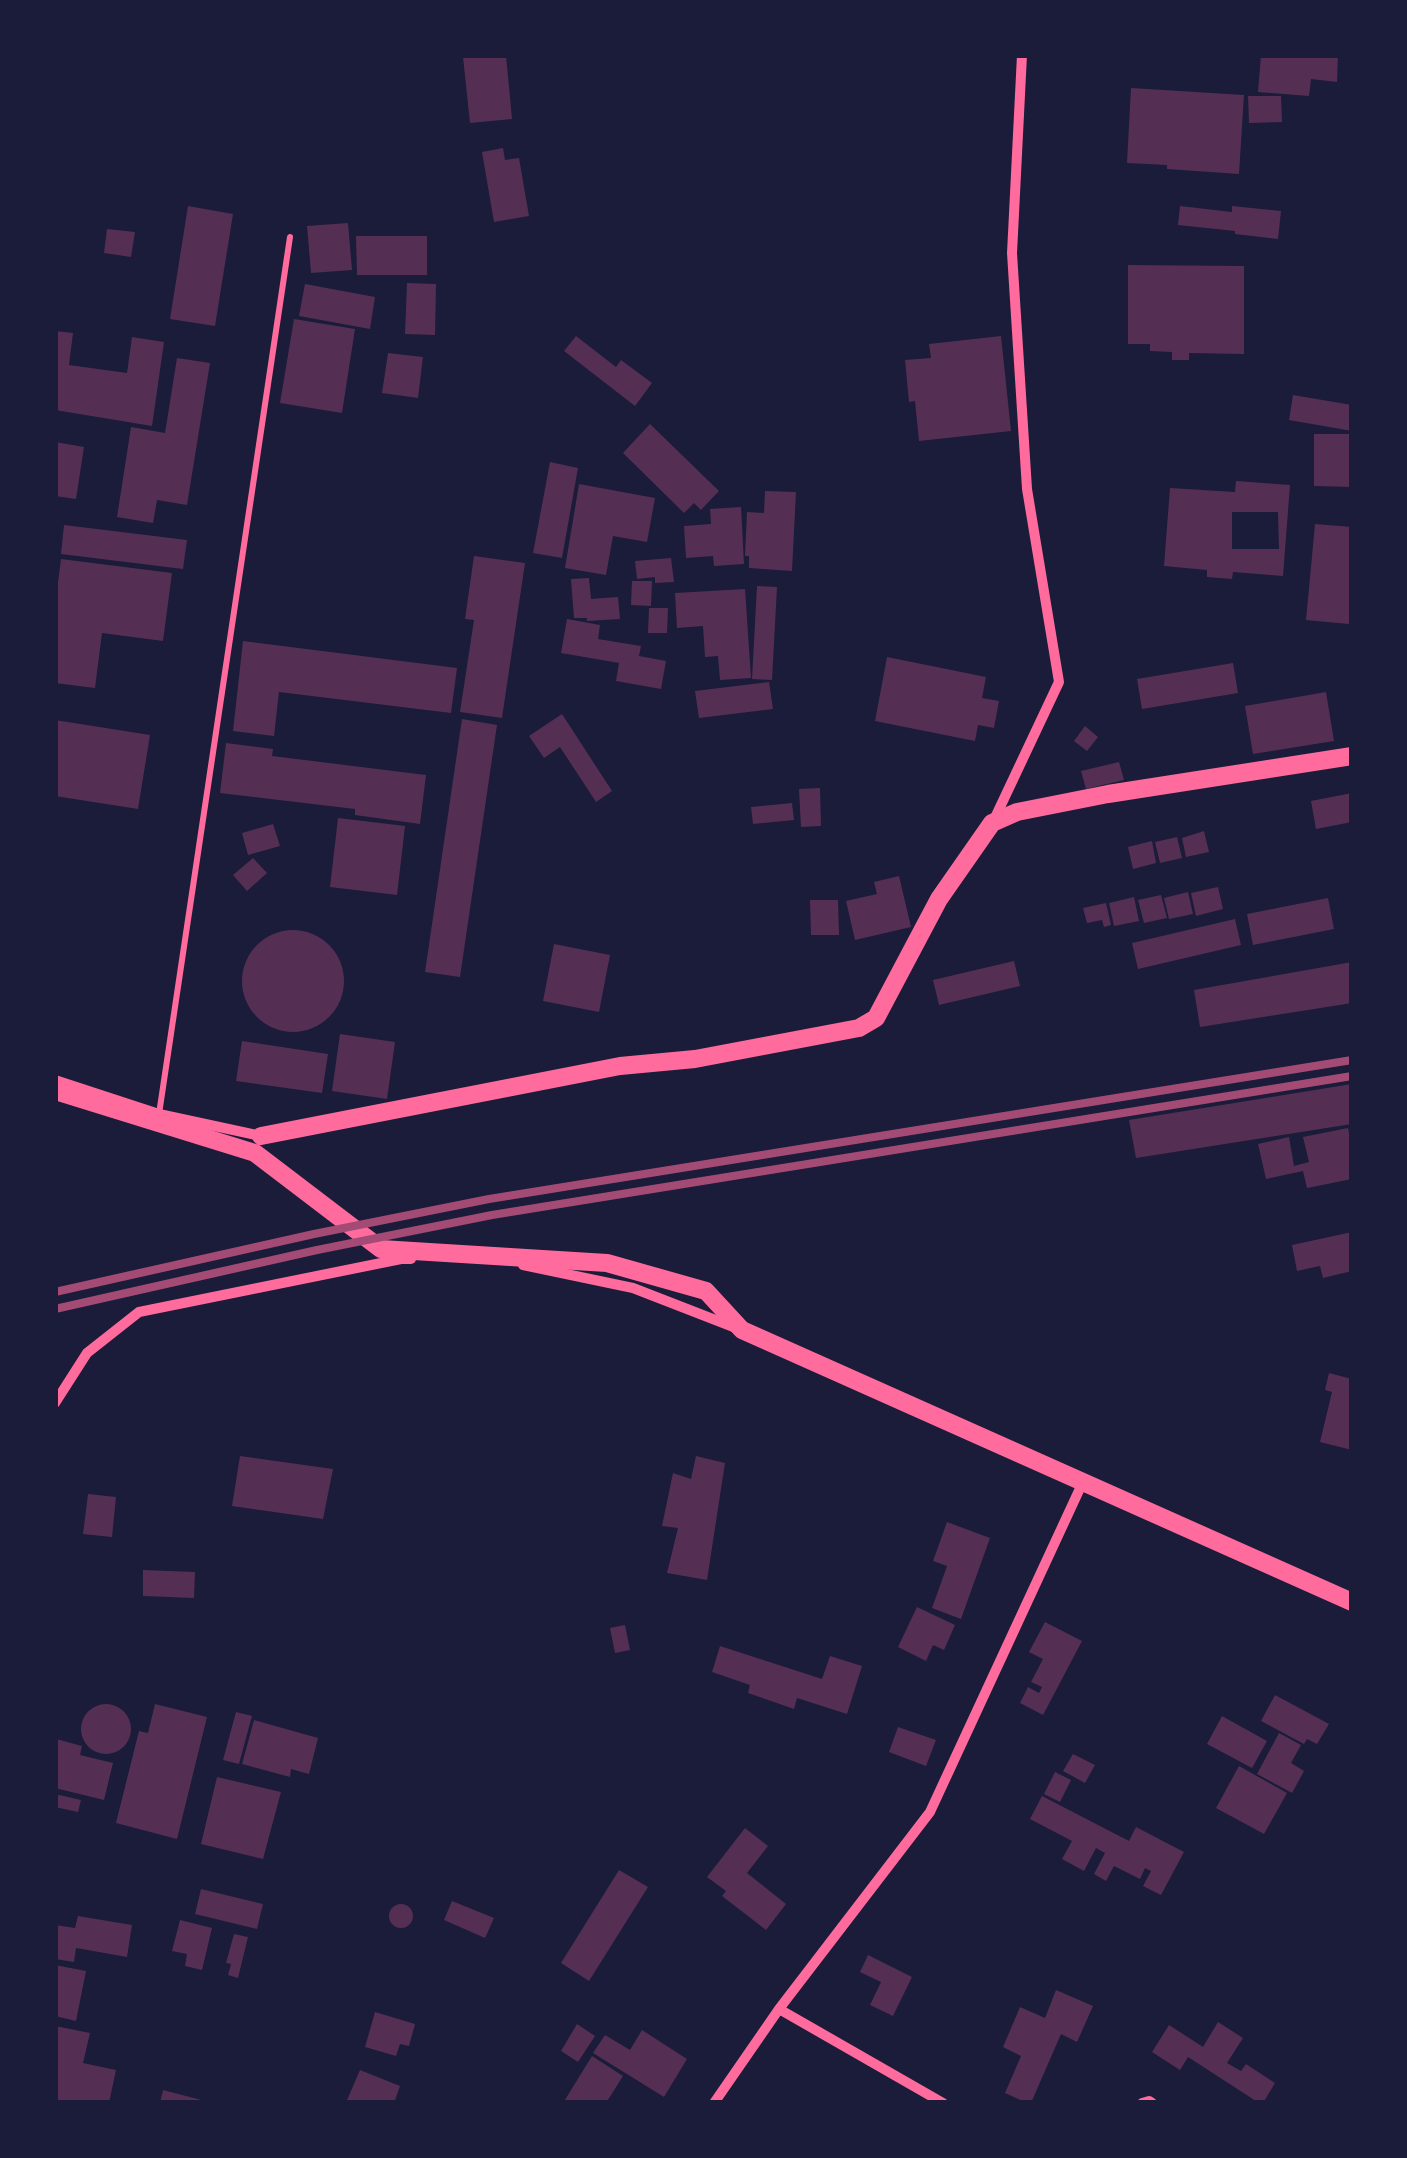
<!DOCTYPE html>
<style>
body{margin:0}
#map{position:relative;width:1407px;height:2158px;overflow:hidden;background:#1b1b3a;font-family:Rubik,sans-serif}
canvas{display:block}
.frame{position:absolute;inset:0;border:58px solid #1b1b3a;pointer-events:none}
</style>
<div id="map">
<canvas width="1407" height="2158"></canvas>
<div class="frame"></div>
</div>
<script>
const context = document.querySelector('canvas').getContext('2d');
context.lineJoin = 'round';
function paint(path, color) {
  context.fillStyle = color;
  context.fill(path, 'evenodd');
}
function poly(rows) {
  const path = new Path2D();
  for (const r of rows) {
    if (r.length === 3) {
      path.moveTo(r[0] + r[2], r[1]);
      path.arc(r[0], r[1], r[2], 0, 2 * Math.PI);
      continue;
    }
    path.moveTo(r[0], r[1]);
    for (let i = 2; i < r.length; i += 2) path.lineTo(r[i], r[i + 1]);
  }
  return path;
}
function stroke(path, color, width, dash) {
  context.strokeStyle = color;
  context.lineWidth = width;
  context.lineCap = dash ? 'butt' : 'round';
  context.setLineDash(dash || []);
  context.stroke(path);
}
paint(poly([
 [483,55,506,55,512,119,470,123,463,57],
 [1261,55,1338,56,1337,82,1311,79,1309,96,1258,92],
 [1131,88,1244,95,1239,174,1167,169,1167,165,1127,163],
 [1248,96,1281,96,1282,122,1249,123],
 [503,148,505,160,519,158,529,216,494,222,482,152],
 [188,206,233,214,215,326,170,319],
 [1180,206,1232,212,1232,206,1281,211,1278,239,1235,234,1235,231,1178,225],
 [348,223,352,270,311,273,307,226],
 [107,229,135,232,131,257,104,253],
 [356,236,427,236,427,275,357,275],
 [1128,265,1244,266,1244,354,1189,353,1189,360,1172,360,1172,352,1150,351,1150,344,1128,344],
 [407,283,436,284,435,335,405,334],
 [305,284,375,297,370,329,299,316],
 [294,319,355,329,342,413,280,403],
 [55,331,73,333,69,365,127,373,132,337,164,342,152,426,55,410],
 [576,336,616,367,621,360,652,383,635,406,564,351],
 [1001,336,1011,431,919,441,915,401,909,402,905,360,931,358,929,344],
 [388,353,423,357,418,398,382,393],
 [177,358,210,363,187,505,157,500,153,523,117,517,131,427,165,433],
 [1293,395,1352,405,1352,431,1289,420],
 [650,424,719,491,701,510,694,503,684,513,623,453],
 [1314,434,1352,434,1352,487,1314,486],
 [55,442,84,447,76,499,55,496],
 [550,462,578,468,562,558,533,553],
 [1236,481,1290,485,1283,576,1233,572,1232,579,1207,577,1207,570,1164,566,1170,488,1235,492],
 [1232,512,1278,512,1279,549,1232,549],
 [579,484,655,498,647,542,613,536,606,575,565,568],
 [765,491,796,492,792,571,749,568,749,556,745,556,747,512,764,513],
 [741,507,744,564,714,566,713,556,686,558,684,526,711,524,710,509],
 [1315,524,1352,527,1352,583,1349,624,1306,620],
 [64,525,187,540,183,569,61,554],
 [474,556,525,563,502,718,460,712,474,620,465,619],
 [671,558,674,582,655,583,655,577,637,579,635,561],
 [61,559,172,573,163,641,102,633,95,688,55,683,55,606],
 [589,578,591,599,618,597,620,619,587,621,587,618,574,618,571,579],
 [632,581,652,581,651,606,631,605],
 [757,586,777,587,772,680,752,679],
 [745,589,751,678,720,680,718,656,705,657,703,626,677,628,675,593],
 [649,608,668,608,667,633,648,633],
 [567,619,600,625,598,639,641,646,639,656,666,661,661,689,616,681,619,663,561,653],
 [243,641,457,668,451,713,279,692,274,736,233,731],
 [887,657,986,677,982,698,999,701,994,728,978,725,975,741,875,721],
 [1233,663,1238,693,1142,709,1137,679],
 [769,682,773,709,699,718,695,691],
 [1326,692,1334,741,1253,754,1245,706],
 [562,714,612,791,596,802,560,747,544,758,529,736],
 [462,719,497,725,460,977,425,972],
 [55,720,150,735,138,809,55,796],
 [1085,726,1098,737,1087,751,1074,741],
 [226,743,273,749,272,756,426,775,420,824,355,815,355,809,220,793],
 [1119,762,1124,780,1086,789,1081,771],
 [820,788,821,826,801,827,799,789],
 [1352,793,1352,822,1316,829,1311,801],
 [792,803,794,820,753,824,751,807],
 [338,818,405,826,397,895,330,887],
 [273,824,280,846,248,855,242,833],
 [1204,831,1209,852,1186,857,1182,838],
 [1177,837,1182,858,1160,863,1155,842],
 [1152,841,1156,863,1133,869,1128,847],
 [253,858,267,873,247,891,233,875],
 [899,876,911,927,855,940,846,901,877,894,874,882],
 [1218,887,1223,909,1196,916,1191,893],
 [1188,892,1193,914,1169,919,1164,898],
 [1161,895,1167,918,1144,923,1138,900],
 [1134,897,1139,921,1114,926,1109,903],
 [1328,898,1334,929,1253,945,1247,914],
 [810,900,838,900,839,935,811,935],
 [1106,903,1111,925,1104,927,1102,920,1087,923,1083,908],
 [1235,919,1241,945,1138,969,1132,943],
 [293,981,51],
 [554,944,610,955,599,1012,543,1001],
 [1014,961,1020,986,939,1005,933,980],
 [1352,962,1352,1003,1200,1027,1194,990],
 [340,1034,395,1042,387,1099,332,1091],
 [242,1041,328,1054,322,1093,236,1081],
 [1352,1084,1352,1124,1136,1158,1129,1120],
 [1348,1128,1352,1146,1352,1179,1307,1188,1303,1171,1266,1179,1258,1144,1289,1137,1294,1166,1309,1162,1303,1137],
 [1352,1232,1352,1271,1323,1278,1320,1266,1297,1271,1292,1245],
 [1329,1373,1352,1379,1352,1450,1320,1442,1332,1392,1325,1390],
 [240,1456,333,1469,323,1519,232,1506],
 [696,1456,725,1463,707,1580,667,1573,678,1528,662,1526,673,1473,691,1479],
 [88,1494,116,1497,112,1537,83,1534],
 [947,1522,990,1538,961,1619,932,1608,947,1566,933,1561],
 [143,1570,195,1572,194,1598,143,1596],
 [917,1607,955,1625,944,1650,933,1645,926,1661,898,1647],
 [1045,1622,1082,1641,1043,1715,1020,1703,1028,1687,1039,1693,1042,1687,1031,1682,1043,1659,1029,1652],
 [625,1625,630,1650,615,1653,610,1628],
 [720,1646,822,1679,830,1656,862,1666,847,1714,797,1698,794,1709,748,1693,750,1685,712,1672],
 [1275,1695,1329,1724,1317,1744,1307,1739,1304,1744,1261,1721],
 [106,1729,25],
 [155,1704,207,1717,177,1839,116,1823,139,1731,148,1733],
 [236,1712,252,1716,239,1764,223,1760],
 [1222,1716,1267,1741,1252,1768,1207,1744],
 [254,1720,318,1738,309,1774,291,1769,290,1777,242,1764],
 [898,1727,936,1740,926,1766,889,1752],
 [1279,1733,1301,1745,1291,1763,1304,1771,1292,1793,1257,1774],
 [56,1739,82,1746,80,1755,113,1763,104,1800,55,1788],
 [1073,1754,1095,1765,1085,1783,1063,1771],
 [1239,1766,1287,1793,1264,1834,1216,1808],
 [1055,1772,1071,1780,1060,1802,1044,1794],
 [217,1777,281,1792,263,1859,201,1844],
 [55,1794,81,1800,78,1812,55,1807],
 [1042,1796,1129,1841,1136,1827,1184,1852,1161,1895,1143,1886,1151,1871,1145,1868,1140,1879,1114,1866,1106,1881,1094,1874,1105,1853,1096,1848,1084,1871,1062,1859,1072,1841,1030,1819],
 [745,1828,768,1846,747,1873,786,1904,766,1930,722,1896,726,1891,707,1877],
 [619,1870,648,1887,589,1981,561,1963],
 [201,1889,263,1904,257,1929,195,1914],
 [452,1901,494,1918,485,1938,444,1920],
 [401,1916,12],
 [78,1916,132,1925,127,1957,76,1948,74,1962,55,1959,55,1925,75,1928],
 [180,1920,212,1928,202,1970,185,1966,187,1954,172,1951],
 [234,1934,248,1937,238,1978,228,1975,231,1964,226,1963],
 [868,1955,912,1977,893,2016,870,2005,881,1982,860,1972],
 [55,1965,86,1971,76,2021,55,2016],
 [1056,1990,1093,2006,1077,2042,1061,2034,1031,2103,1027,2103,1005,2093,1021,2056,1003,2047,1020,2007,1045,2018],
 [375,2012,415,2024,409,2046,400,2044,396,2056,365,2047],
 [1218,2022,1243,2038,1227,2063,1241,2071,1246,2064,1275,2083,1263,2103,1259,2103,1188,2057,1180,2070,1152,2052,1169,2025,1203,2047],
 [577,2024,595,2036,578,2062,561,2051],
 [55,2026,90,2033,83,2063,116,2070,109,2103,55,2103],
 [642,2030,687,2059,664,2097,593,2053,605,2035,630,2050],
 [592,2056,623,2076,606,2103,563,2103],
 [360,2070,400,2086,394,2103,369,2103,362,2100,361,2103,354,2103,347,2100],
 [163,2090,209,2102,209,2103,160,2103]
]), '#542f53');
stroke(poly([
 [159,1114,290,237]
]), '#ff6b9d', 6);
stroke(poly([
 [993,822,1059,682,1027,489,1012,253,1022,55],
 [55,1080,159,1114,261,1136],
 [523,1265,633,1288,736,1328],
 [55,1403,87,1353,139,1312,401,1259,411,1259],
 [714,2103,779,2009],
 [943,2103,779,2009,930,1812,1082,1484],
 [1142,2103,1149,2101,1152,2103]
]), '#ff6b9d', 10);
stroke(poly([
 [55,1091,255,1153,381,1249,607,1263,706,1291,742,1330,1352,1602],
 [261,1136,620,1066,695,1059,859,1028,876,1018,939,899,992,823,1017,812,1108,794,1352,756]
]), '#ff6b9d', 18);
stroke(poly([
 [55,1292,314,1234,489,1199,1352,1060],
 [55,1309,317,1250,492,1215,1352,1076]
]), '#a44b75', 8);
</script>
